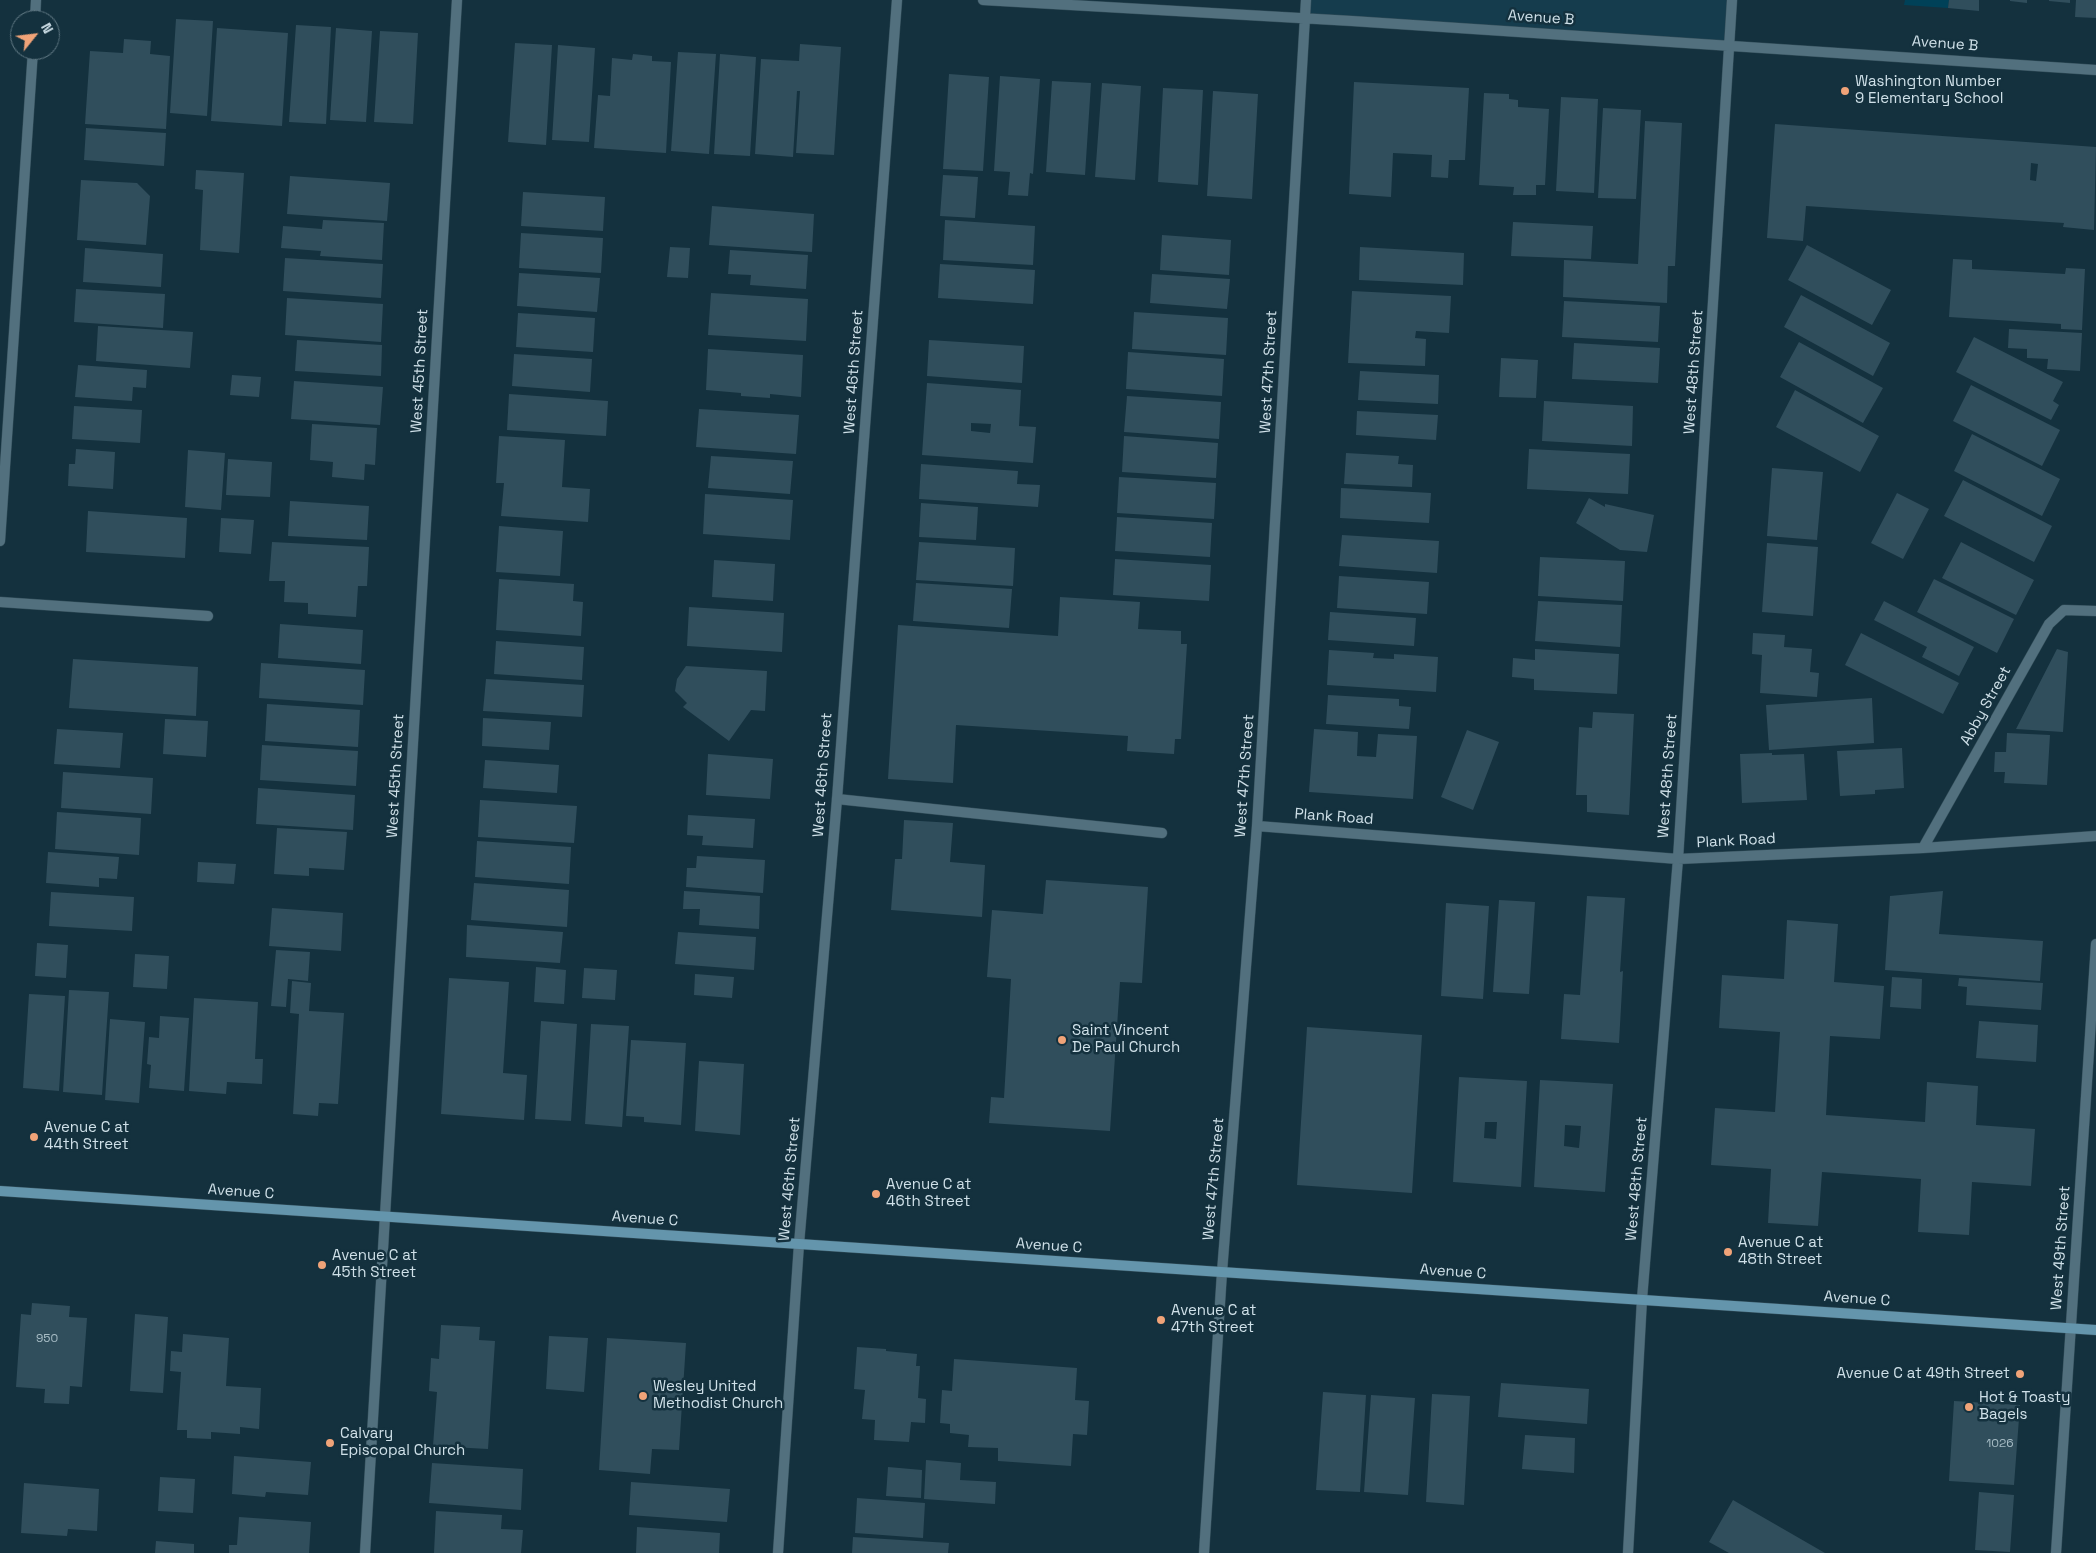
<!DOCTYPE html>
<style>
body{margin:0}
#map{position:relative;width:2096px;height:1553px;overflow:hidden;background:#14313e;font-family:"Space Grotesk",sans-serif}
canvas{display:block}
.north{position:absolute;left:10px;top:10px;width:50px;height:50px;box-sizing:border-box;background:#14313e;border:1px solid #5f7782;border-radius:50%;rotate:61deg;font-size:14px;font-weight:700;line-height:20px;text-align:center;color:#cfe0e8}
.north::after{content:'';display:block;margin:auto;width:18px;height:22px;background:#f0a378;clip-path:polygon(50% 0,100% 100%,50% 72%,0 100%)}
</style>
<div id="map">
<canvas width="2096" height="1553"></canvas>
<div class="north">N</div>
</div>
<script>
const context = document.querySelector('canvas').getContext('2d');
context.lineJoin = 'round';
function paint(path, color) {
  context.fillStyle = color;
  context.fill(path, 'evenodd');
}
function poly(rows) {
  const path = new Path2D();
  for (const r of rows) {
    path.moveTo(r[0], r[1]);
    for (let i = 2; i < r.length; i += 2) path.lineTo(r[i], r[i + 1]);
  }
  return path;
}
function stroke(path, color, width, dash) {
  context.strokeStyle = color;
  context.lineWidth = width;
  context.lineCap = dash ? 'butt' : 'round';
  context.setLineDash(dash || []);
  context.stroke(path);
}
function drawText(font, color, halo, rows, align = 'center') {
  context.font = font + ' "Space Grotesk",sans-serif';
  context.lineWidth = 5;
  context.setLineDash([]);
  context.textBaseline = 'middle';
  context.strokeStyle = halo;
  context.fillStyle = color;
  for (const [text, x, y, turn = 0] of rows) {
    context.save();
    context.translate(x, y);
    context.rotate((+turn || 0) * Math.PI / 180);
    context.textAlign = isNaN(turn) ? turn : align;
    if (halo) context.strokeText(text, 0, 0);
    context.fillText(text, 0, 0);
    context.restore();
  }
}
paint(poly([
 [1306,0,1732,0,1730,45,1305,18]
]), '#153c4d');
paint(poly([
 [1905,0,1949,0,1948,8,1904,5]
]), '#004158');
paint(poly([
 [1949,0,1979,0,1979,11,1948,8],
 [2010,0,2027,0,2027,3,2010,1],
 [2049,0,2070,0,2070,3,2049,1],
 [2076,0,2096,0,2096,18,2075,17],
 [176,19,213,21,207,116,170,113],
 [296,25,331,27,326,124,289,122],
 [217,28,288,33,282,126,211,121],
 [336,28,372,31,366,122,330,120],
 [380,31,418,33,413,124,374,122],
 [124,39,151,41,150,54,170,56,166,129,85,124,90,51,123,53],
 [515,43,552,45,546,145,508,142],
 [800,44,841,47,834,155,796,153,800,91,797,91,793,157,755,154,761,59,799,61],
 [558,45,595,48,589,142,552,140],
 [678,52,716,54,709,154,671,151],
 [633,54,652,56,652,61,671,62,666,153,594,148,598,95,610,96,612,58,632,60],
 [720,54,756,57,750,156,714,154],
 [949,74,989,77,983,171,943,169],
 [1000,76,1040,79,1033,174,1030,173,1028,196,1008,195,1010,172,994,171],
 [1052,81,1091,83,1085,175,1046,172],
 [1354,82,1469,88,1465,160,1449,160,1448,178,1431,177,1432,155,1393,153,1391,197,1349,194],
 [1102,83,1141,86,1135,180,1095,177],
 [1163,88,1203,90,1198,185,1158,182],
 [1213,91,1258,94,1252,199,1207,196],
 [1484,93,1509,94,1509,99,1518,100,1518,107,1549,109,1545,185,1536,185,1536,195,1513,195,1514,187,1479,185],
 [1561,97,1598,99,1594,193,1556,191],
 [1603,108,1641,110,1636,199,1598,198],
 [1645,121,1682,123,1675,266,1668,266,1667,303,1563,297,1564,260,1638,264],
 [1775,124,2096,147,2094,230,2063,227,2064,223,1806,206,1803,241,1767,238],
 [2031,163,2038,164,2036,181,2030,180],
 [86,128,166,133,164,166,84,160],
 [196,170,244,173,239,253,200,250,203,190,195,189],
 [943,175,978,177,975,218,940,216],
 [290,176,390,183,387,221,287,214],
 [81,180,137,183,150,196,146,245,77,240],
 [523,192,605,197,603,231,521,226],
 [712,206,814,214,812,252,709,245],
 [323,220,384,223,382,260,320,256,321,251,281,248,283,226,322,229],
 [945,220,1035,226,1033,265,943,260],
 [1513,222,1593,226,1591,259,1511,256],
 [521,233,603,238,601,273,519,268],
 [1162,235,1231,240,1229,275,1160,270],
 [1807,245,1891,290,1872,325,1788,280],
 [670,247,690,248,688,278,667,277],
 [1360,247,1464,253,1463,285,1359,280],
 [85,248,163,254,161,287,83,282],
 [730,250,808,255,806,289,750,285,751,275,728,274],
 [285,258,383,264,381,298,283,291],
 [1953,259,1972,260,1972,269,2065,274,2066,268,2085,269,2082,330,2061,329,2061,324,1949,317],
 [940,264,1035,270,1033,304,938,298],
 [519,273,600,278,597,312,517,306],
 [1152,274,1230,279,1227,309,1150,303],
 [76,289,165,294,163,328,74,322],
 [1352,291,1451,296,1449,333,1416,331,1415,338,1426,339,1425,366,1348,363],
 [711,293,808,299,806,341,708,335],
 [1801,295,1890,343,1873,376,1784,327],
 [287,298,383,304,381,342,285,335],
 [1564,301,1660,306,1658,342,1562,337],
 [1134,312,1228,318,1226,355,1132,349],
 [518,313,595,318,593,352,516,347],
 [98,326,193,332,190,368,96,361],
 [2009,329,2082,333,2080,371,2047,369,2048,359,2027,358,2027,349,2008,348],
 [1974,337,2063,382,2053,401,2059,405,2051,420,1956,372],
 [297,340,382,345,381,376,295,371],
 [929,340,1024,346,1022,383,927,376],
 [1799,342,1883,388,1863,423,1780,377],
 [1574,343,1660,348,1658,383,1572,379],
 [708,349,803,355,801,397,770,394,770,398,741,396,741,393,706,390],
 [1128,352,1224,359,1222,396,1126,389],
 [514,354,592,359,590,392,512,386],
 [1501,358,1538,360,1536,398,1499,397],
 [78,365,147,370,146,388,133,387,132,401,75,397],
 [1360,371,1439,375,1438,404,1358,400],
 [232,375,261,377,259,397,230,395],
 [294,381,383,387,380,425,291,419],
 [927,383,1021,390,1019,426,1036,427,1033,463,922,455],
 [971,423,991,424,990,433,971,431],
 [1971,385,2060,430,2042,466,1953,421],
 [1795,390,1879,436,1860,472,1776,427],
 [509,394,608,401,606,436,507,430],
 [1127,396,1221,402,1219,439,1124,432],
 [1544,401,1633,406,1632,446,1542,441],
 [74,406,142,410,140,443,72,439],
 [699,409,799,415,796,454,696,447],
 [1357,411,1438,415,1436,440,1356,435],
 [312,424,377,428,375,465,365,464,364,480,332,477,333,462,310,460],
 [1972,434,2060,479,2042,516,1954,471],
 [499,436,565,440,562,487,590,489,588,522,501,516,504,483,496,483],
 [1124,436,1218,443,1216,478,1122,472],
 [76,449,115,452,113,489,68,486,69,464,75,464],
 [1529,449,1630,454,1628,494,1527,489],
 [188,450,225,453,221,510,185,507],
 [1346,453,1399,456,1398,464,1413,465,1412,487,1344,484],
 [711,456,793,461,790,494,708,488],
 [228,459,272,462,270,497,226,495],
 [921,464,1018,471,1017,484,1040,485,1038,507,919,499],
 [1772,468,1823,472,1817,540,1767,536],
 [1119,477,1216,483,1214,519,1117,513],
 [1963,480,2052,526,2034,562,1944,516],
 [1341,488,1431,493,1429,523,1340,518],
 [1897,493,1929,509,1903,559,1871,543],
 [705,494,793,500,790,540,703,534],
 [1589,498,1605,507,1605,504,1654,515,1647,552,1620,550,1576,523],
 [290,501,369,506,367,540,288,536],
 [921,503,978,507,976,540,919,537],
 [88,511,187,518,185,558,86,552],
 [1117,517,1212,523,1210,557,1115,551],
 [221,518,254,520,251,554,219,552],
 [499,526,563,531,560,576,496,572],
 [1342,535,1439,541,1437,573,1339,566],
 [272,542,369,547,367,586,358,586,356,617,308,614,308,603,284,602,285,581,269,581],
 [919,542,1015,548,1013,586,916,580],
 [1961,542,2034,580,2016,615,1942,578],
 [1767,543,1818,547,1813,616,1762,612],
 [1540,557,1625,561,1623,601,1538,596],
 [1115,559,1211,565,1209,601,1113,595],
 [714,560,775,564,773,601,712,597],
 [1339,576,1429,582,1427,614,1337,608],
 [499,579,574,584,573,601,583,602,581,636,496,630],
 [1934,579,2014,619,1997,653,1917,612],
 [916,583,1012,589,1009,628,913,621],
 [1060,597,1140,602,1138,629,1181,631,1181,644,1187,644,1181,739,1175,739,1174,754,1127,751,1128,736,956,725,953,783,888,779,898,625,1058,636],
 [1538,601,1622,605,1620,647,1535,641],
 [1884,601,1974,647,1959,676,1922,657,1927,647,1874,620],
 [689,607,784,613,782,652,687,646],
 [1330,612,1416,618,1414,646,1328,640],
 [280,624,363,630,361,664,278,658],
 [1753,633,1785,635,1784,647,1812,649,1810,672,1819,673,1817,697,1760,693,1762,655,1752,654],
 [1861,633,1959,683,1943,714,1845,665],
 [496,641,584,647,582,680,494,674],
 [1535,649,1619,654,1617,694,1534,690,1534,679,1512,677,1513,658,1535,660],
 [2057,649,2068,652,2063,732,2016,729],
 [1329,650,1374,653,1373,658,1394,659,1394,654,1438,657,1436,692,1327,685],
 [73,659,198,667,196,716,69,708],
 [261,663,365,670,363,705,259,698],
 [686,666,767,671,765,711,751,710,729,741,683,707,687,703,675,691,677,679],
 [486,679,584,685,582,717,483,711],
 [1328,695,1399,699,1399,706,1411,707,1409,729,1326,724],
 [1872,698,1874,743,1769,750,1766,705],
 [267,704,360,710,358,747,265,741],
 [1593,712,1634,714,1629,815,1587,812,1587,795,1576,795,1579,727,1592,728],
 [483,718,551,722,549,750,482,746],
 [165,719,208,721,206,757,163,754],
 [57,729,123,733,120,768,54,764],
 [1314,729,1358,732,1357,756,1376,757,1378,734,1417,736,1413,799,1309,792],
 [1467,730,1499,742,1473,810,1441,797],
 [2007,733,2050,735,2047,785,2004,783,2005,772,1994,772,1995,752,2006,752],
 [262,745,358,751,356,786,260,780],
 [1902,748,1904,788,1875,790,1875,794,1840,796,1837,751],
 [1772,753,1772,755,1804,754,1807,800,1742,803,1740,754],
 [708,754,773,759,770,799,706,795],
 [485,760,559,765,557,793,483,788],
 [63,772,153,778,151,814,61,808],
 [258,788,355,795,353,830,256,824],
 [480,800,577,806,574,843,478,837],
 [57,812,141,818,139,855,55,849],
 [688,815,755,819,753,848,702,845,703,836,687,835],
 [904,820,953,823,950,862,985,865,982,917,891,910,895,859,902,859],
 [277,828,347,832,344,870,309,868,309,876,274,874],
 [477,841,571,847,569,884,475,877],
 [48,852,119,857,117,879,99,878,99,887,46,883],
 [697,856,765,860,763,893,686,887,687,868,696,868],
 [198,862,236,864,234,884,197,882],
 [1046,880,1148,887,1142,983,1120,982,1110,1131,989,1123,991,1097,1004,1098,1011,979,987,977,992,910,1043,914],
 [474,883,569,890,567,927,471,920],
 [684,891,760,896,759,929,699,925,700,909,683,909],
 [1943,891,1939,934,2043,941,2040,981,1885,970,1890,896],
 [51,892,134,897,132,931,49,926],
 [1587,896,1625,898,1620,972,1623,971,1619,1043,1561,1039,1564,994,1580,995],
 [1499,900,1535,902,1529,994,1493,992],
 [1446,903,1489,906,1483,999,1441,996],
 [272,908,343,913,341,951,269,946],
 [1787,920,1838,924,1834,982,1884,986,1880,1039,1830,1036,1826,1115,1925,1122,1927,1082,1978,1086,1976,1125,2035,1129,2031,1186,1972,1182,1969,1235,1918,1232,1921,1179,1822,1172,1818,1226,1768,1223,1771,1169,1711,1165,1715,1108,1775,1112,1780,1032,1719,1028,1722,975,1784,979],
 [467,925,563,932,560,963,466,957],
 [678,932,756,937,754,970,675,964],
 [37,943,68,945,66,978,35,976],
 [276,950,310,952,308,981,288,979,286,1007,271,1006],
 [135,954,169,956,167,989,133,987],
 [536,967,566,970,564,1004,534,1002],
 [584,968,617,970,615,1000,582,998],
 [695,974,734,977,732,998,694,995],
 [1892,977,1922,979,1921,1009,1890,1007],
 [449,978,509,982,503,1073,527,1075,524,1120,441,1114],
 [1959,978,2043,983,2041,1010,1966,1005,1967,987,1958,986],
 [292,981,311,983,309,1011,344,1013,338,1104,319,1103,318,1116,293,1114,299,1014,290,1013],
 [69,990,109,992,102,1095,63,1092],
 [29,994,65,996,59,1091,23,1088],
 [194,998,258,1002,255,1059,263,1059,262,1084,227,1082,226,1094,189,1091],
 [160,1016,189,1018,184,1091,149,1088,151,1065,147,1064,149,1037,159,1038],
 [110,1019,145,1022,139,1103,105,1100],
 [541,1021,577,1024,571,1121,535,1119],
 [1979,1021,2038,1025,2036,1062,1976,1058],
 [591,1024,629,1026,622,1127,585,1124],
 [1307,1027,1422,1035,1412,1193,1297,1185],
 [631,1040,686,1043,681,1125,644,1122,644,1117,626,1116],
 [699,1061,744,1064,740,1135,695,1131],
 [1459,1077,1527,1081,1521,1187,1453,1182],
 [1485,1122,1497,1122,1496,1139,1484,1138],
 [1540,1080,1613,1084,1605,1192,1534,1187],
 [1565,1125,1581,1126,1579,1148,1564,1146],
 [32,1303,70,1306,69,1317,87,1318,82,1387,70,1386,69,1404,44,1403,45,1389,16,1387,21,1314,31,1315],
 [135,1314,168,1317,163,1393,130,1391],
 [441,1325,480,1327,479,1340,495,1341,488,1449,433,1446,437,1392,429,1391,431,1358,439,1359],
 [183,1334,229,1338,226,1386,261,1388,259,1429,240,1427,240,1434,211,1432,211,1439,187,1438,187,1430,177,1430,181,1372,170,1371,171,1351,182,1352],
 [549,1336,588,1338,584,1392,546,1389],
 [607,1338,686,1343,679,1450,652,1449,650,1474,599,1470],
 [857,1347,886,1349,886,1351,917,1354,916,1366,920,1366,918,1398,926,1399,925,1423,911,1422,909,1442,874,1440,875,1420,862,1419,865,1390,854,1389],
 [954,1359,1077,1368,1075,1400,1089,1401,1087,1435,1073,1434,1071,1466,998,1461,998,1448,968,1447,969,1435,950,1433,950,1424,940,1423,942,1390,952,1391],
 [1501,1383,1589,1389,1587,1424,1498,1417],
 [1323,1392,1366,1395,1360,1492,1316,1490],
 [1432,1394,1470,1396,1464,1505,1426,1502],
 [1371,1395,1415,1398,1408,1495,1364,1492],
 [1954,1401,2020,1405,2014,1485,1949,1481],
 [1525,1435,1575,1438,1574,1473,1522,1469],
 [234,1456,311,1462,308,1495,266,1492,265,1497,232,1494],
 [926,1460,961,1463,960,1480,996,1482,995,1504,924,1499],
 [432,1463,523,1469,521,1510,429,1503],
 [888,1467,922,1470,921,1498,886,1496],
 [160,1477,195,1479,193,1513,158,1511],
 [631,1482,730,1489,727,1522,629,1515],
 [24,1483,99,1489,97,1531,68,1529,67,1536,21,1533],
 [1979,1492,2014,1495,2010,1552,1975,1550],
 [857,1498,925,1503,923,1538,855,1533],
 [1733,1500,1825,1553,1729,1553,1709,1542],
 [436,1511,502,1515,501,1529,523,1530,521,1553,434,1553],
 [239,1517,311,1522,309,1553,229,1553,229,1545,237,1545],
 [637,1527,720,1533,719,1553,636,1553],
 [853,1537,949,1543,948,1553,852,1553],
 [156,1541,194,1544,194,1553,155,1553]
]), '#304e5c');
const service = poly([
 [0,602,208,616],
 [837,799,1162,833]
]);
const minor = poly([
 [983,0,1352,21,2096,70],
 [35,20,36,0],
 [0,541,33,50],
 [1257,826,1678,859,1923,848,2096,836],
 [1923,848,2049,624,2064,610,2096,611],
 [778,1553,799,1244,837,799,897,0],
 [1204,1553,1222,1272,1257,826,1306,0],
 [1628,1553,1642,1299,1678,859,1732,0],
 [2056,1553,2096,944]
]);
const tertiary = poly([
 [365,1553,457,0]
]);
const secondary = poly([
 [0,1191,2096,1330]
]);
stroke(service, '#324d59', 11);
stroke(minor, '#324d59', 11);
stroke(tertiary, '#324d59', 11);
stroke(secondary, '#324d59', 11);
stroke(service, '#52707e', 10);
stroke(minor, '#52707e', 10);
stroke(tertiary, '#52707e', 10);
stroke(secondary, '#6495ac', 10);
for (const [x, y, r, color] of [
 [1845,91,5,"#f0a378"],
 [1062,1040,5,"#f0a378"],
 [34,1137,5,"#f0a378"],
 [876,1194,5,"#f0a378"],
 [1728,1252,5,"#f0a378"],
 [322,1265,5,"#f0a378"],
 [1161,1320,5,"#f0a378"],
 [2020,1374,5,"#f0a378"],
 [643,1396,5,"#f0a378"],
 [1969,1407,5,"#f0a378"],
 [330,1443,5,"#f0a378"]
]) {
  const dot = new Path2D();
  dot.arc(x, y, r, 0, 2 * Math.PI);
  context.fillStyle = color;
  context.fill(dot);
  stroke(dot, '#14313e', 2);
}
drawText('12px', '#a7bcc5', null, [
 ["950",47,1339],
 ["1026",2000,1444]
]);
drawText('15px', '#cfe0e8', '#14313e', [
 ["Avenue B",1541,18,4],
 ["Avenue B",1945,44,4],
 ["West 45th Street",420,371,-87],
 ["West 46th Street",854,372,-86],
 ["West 47th Street",1269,372,-87],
 ["West 48th Street",1694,372,-86],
 ["Abby Street",1986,706,-61],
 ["West 46th Street",823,775,-86],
 ["West 45th Street",396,776,-87],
 ["West 47th Street",1245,776,-86],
 ["West 48th Street",1668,776,-86],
 ["Plank Road",1334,817,4],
 ["Plank Road",1736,841,-3],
 ["West 46th Street",790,1179,-85],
 ["West 47th Street",1214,1179,-85],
 ["West 48th Street",1637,1179,-85],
 ["Avenue C",241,1192,4],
 ["Avenue C",645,1219,4],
 ["Avenue C",1049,1246,4],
 ["West 49th Street",2061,1248,-86],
 ["Avenue C",1453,1272,4],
 ["Avenue C",1857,1299,4]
]);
drawText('15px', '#cfe0e8', '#14313e', [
 ["Washington Number",1855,82],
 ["9 Elementary School",1855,99],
 ["Saint Vincent",1072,1031],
 ["De Paul Church",1072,1048],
 ["Avenue C at",44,1128],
 ["44th Street",44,1145],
 ["Avenue C at",886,1185],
 ["46th Street",886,1202],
 ["Avenue C at",1738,1243],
 ["48th Street",1738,1260],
 ["Avenue C at",332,1256],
 ["45th Street",332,1273],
 ["Avenue C at",1171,1311],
 ["47th Street",1171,1328],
 ["Avenue C at 49th Street",2010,1374,"right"],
 ["Wesley United",653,1387],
 ["Methodist Church",653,1404],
 ["Hot & Toasty",1979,1398],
 ["Bagels",1979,1415],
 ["Calvary",340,1434],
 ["Episcopal Church",340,1451]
], 'left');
</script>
